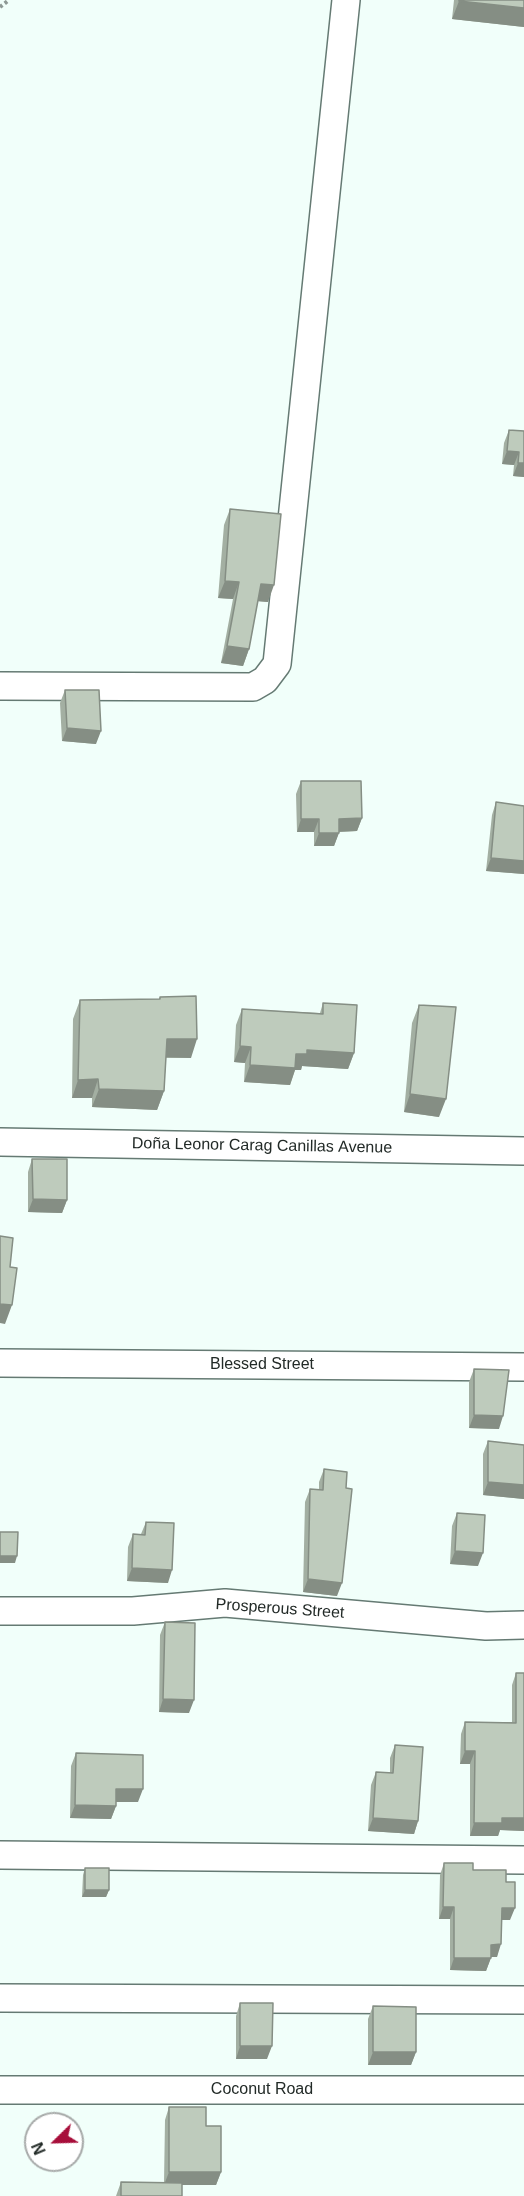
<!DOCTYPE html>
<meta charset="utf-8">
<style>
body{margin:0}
#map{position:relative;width:524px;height:2196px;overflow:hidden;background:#f1fffa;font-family:Arial,sans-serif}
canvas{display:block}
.north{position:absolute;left:24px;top:2112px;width:60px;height:60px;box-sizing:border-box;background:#fff;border:2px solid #a7aaa9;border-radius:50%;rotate:247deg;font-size:16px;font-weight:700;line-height:24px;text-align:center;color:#222a27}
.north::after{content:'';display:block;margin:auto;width:21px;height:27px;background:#a70e3a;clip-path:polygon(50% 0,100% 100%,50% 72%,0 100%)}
</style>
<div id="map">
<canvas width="524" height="2196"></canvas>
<div class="north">N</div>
</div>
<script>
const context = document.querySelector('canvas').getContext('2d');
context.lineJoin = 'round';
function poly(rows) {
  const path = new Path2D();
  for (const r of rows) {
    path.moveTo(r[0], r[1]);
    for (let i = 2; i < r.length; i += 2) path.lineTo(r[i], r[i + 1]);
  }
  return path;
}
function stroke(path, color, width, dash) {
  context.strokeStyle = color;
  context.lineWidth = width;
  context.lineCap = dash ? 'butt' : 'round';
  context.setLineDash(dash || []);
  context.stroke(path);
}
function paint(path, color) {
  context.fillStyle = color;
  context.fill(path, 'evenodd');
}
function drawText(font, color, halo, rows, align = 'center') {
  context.font = font + ' Arial,sans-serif';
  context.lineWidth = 4.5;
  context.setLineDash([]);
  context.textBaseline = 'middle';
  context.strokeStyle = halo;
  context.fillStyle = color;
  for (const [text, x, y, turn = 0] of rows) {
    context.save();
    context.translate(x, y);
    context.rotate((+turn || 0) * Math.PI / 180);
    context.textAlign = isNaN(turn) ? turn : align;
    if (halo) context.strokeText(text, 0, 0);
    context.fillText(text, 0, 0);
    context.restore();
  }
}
const minor = poly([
 [0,686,253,687,265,680,277,664,346,0],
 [0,1142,524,1151],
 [0,1363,524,1367],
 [0,1611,133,1611,225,1603,486,1626,524,1625],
 [0,1855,524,1860],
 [0,1998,524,2000],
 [0,2090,524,2090]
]);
stroke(minor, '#657a73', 30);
stroke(poly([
 [0,7,9,0]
]), '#8e9995', 4, [3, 3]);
stroke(minor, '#fff', 27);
paint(poly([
 [454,0,524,0,524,27,452,19],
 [509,430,524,431,524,477,513,476,514,465,502,464,504,443],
 [230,509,268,602,258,601,249,649,243,666,221,663,233,599,218,598,224,525],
 [65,690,96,744,62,741,60,703],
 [301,781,362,818,357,831,339,832,334,846,314,846,314,832,297,832,296,794],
 [496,802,524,806,524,874,486,871,492,815],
 [160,997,191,1058,166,1058,164,1091,157,1110,92,1107,92,1098,72,1098,73,1019,80,1000,159,999],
 [323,1003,354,1053,348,1069,302,1066,301,1070,295,1070,290,1085,244,1082,245,1063,234,1062,236,1025,242,1009,320,1013],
 [419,1005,439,1117,404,1112,412,1023],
 [32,1159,67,1200,62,1213,28,1212,28,1172],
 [474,1369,499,1429,469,1428,469,1382],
 [488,1441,524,1445,524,1499,483,1495,483,1454],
 [324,1469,337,1596,303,1592,305,1502,310,1489,319,1489,319,1482],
 [457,1513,478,1566,450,1564,452,1526],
 [146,1522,168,1583,127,1581,128,1547,133,1534,141,1534],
 [165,1622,189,1713,159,1712,160,1635],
 [516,1673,524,1673,524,1831,500,1830,498,1836,470,1836,470,1764,460,1764,461,1734,465,1722,512,1722,512,1685],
 [395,1745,418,1821,414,1834,368,1831,371,1785,376,1772,390,1773,390,1758],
 [76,1753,138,1802,116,1802,116,1806,111,1819,70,1818,71,1766],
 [444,1863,473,1870,506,1882,510,1920,502,1920,497,1957,491,1957,486,1971,450,1970,450,1919,439,1919,440,1875],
 [85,1868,109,1890,106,1897,82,1897,83,1875],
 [240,2003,267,2059,236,2059,236,2016],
 [373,2006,416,2052,411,2065,368,2065,368,2019],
 [169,2107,206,2126,221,2172,216,2185,182,2185,182,2196,116,2196,121,2182,164,2183,165,2120]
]), '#a3afa2');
paint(poly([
 [459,1,524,8,524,27,452,19],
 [507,451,519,452,514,465,502,464],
 [518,463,524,463,524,477,513,476],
 [225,581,239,582,233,599,218,598],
 [261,584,274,585,268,602,255,601],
 [227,646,249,649,243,666,221,663],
 [67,728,101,731,96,744,62,741],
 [362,818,357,831,334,832,339,819],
 [301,819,319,819,314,832,297,832],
 [319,833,339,833,334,846,314,846],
 [491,858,524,861,524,874,486,871],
 [167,1039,197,1039,191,1058,160,1057],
 [240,1046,251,1047,245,1063,234,1062],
 [307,1050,354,1053,348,1069,302,1066,301,1070,295,1070,290,1085,244,1082,250,1065,296,1054],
 [98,1079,92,1098,72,1098,78,1080],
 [99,1089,164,1091,157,1110,92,1107],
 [410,1094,446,1099,439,1117,404,1112],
 [33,1199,67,1200,62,1213,28,1212],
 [0,1304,12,1305,5,1324,0,1323],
 [474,1415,503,1416,499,1429,469,1428],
 [488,1482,524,1485,524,1499,483,1495],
 [455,1551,483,1553,478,1566,450,1564],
 [0,1556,17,1556,15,1563,0,1563],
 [132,1568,172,1570,168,1583,127,1581],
 [308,1579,342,1583,337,1596,303,1592],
 [163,1699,194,1700,189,1713,159,1712],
 [465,1751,475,1751,470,1764,460,1764],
 [116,1789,143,1789,138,1802,111,1802],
 [75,1805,116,1806,111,1819,70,1818],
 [373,1818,418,1821,414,1834,368,1831],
 [502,1818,524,1818,524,1831,500,1830,498,1836,470,1836,474,1823],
 [85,1890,109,1890,106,1897,82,1897],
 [443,1907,454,1907,450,1919,439,1919],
 [502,1908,515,1908,510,1920,497,1920],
 [501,1944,497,1957,486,1957,491,1945],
 [454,1958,491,1958,486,1971,450,1970],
 [240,2046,272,2046,267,2059,236,2059],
 [373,2052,416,2052,411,2065,368,2065],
 [169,2172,221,2172,216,2185,164,2185]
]), '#858e84');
const building = poly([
 [459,0,524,0,524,8,459,1,459,0],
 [509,430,524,431,524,463,518,463,519,452,507,451,509,430],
 [230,509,281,514,274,585,261,584,249,649,227,646,239,582,225,581,230,509],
 [65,690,99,690,101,731,67,728,65,690],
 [301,781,361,781,362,818,339,819,339,833,319,833,319,819,301,819,301,781],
 [496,802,524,806,524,861,491,858,496,802],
 [196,996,197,1039,167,1039,164,1091,99,1089,98,1079,78,1080,80,1000,160,999,160,997,196,996],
 [323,1003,357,1005,354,1053,307,1050,307,1054,296,1054,295,1068,250,1065,251,1047,240,1046,242,1009,323,1014,323,1003],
 [419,1005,456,1007,446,1099,410,1094,419,1005],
 [32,1159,67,1159,67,1200,33,1199,32,1159],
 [0,1236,13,1238,10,1267,17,1268,12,1305,0,1304,0,1236],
 [474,1369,509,1370,503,1416,474,1415,474,1369],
 [488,1441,524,1445,524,1485,488,1482,488,1441],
 [324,1469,347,1472,346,1488,352,1489,342,1583,308,1579,310,1489,323,1490,324,1469],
 [457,1513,485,1515,483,1553,455,1551,457,1513],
 [146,1522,174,1523,172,1570,132,1568,133,1534,145,1535,146,1522],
 [0,1532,18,1532,17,1556,0,1556,0,1532],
 [165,1622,195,1623,194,1700,163,1699,165,1622],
 [516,1673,524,1673,524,1818,502,1818,502,1823,474,1823,475,1751,465,1751,465,1722,516,1723,516,1673],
 [395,1745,423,1747,418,1821,373,1818,376,1772,393,1773,395,1745],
 [76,1753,143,1755,143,1789,116,1789,116,1806,75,1805,76,1753],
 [444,1863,473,1863,473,1870,506,1870,506,1882,515,1882,515,1908,502,1908,501,1944,491,1945,491,1958,454,1958,454,1907,443,1907,444,1863],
 [85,1868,109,1868,109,1890,85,1890,85,1868],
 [240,2003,273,2003,272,2046,240,2046,240,2003],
 [373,2006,416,2007,416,2052,373,2052,373,2006],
 [169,2107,206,2107,206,2126,221,2126,221,2172,169,2172,169,2107],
 [121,2182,182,2183,182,2196,121,2196,121,2182]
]);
paint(building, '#becbbc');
stroke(building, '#858e84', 1.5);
drawText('16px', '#222a27', '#fff', [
 ["Doña Leonor Carag Canillas Avenue",262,1146,1],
 ["Blessed Street",262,1365],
 ["Prosperous Street",280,1609,4],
 ["Coconut Road",262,2090]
]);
</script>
